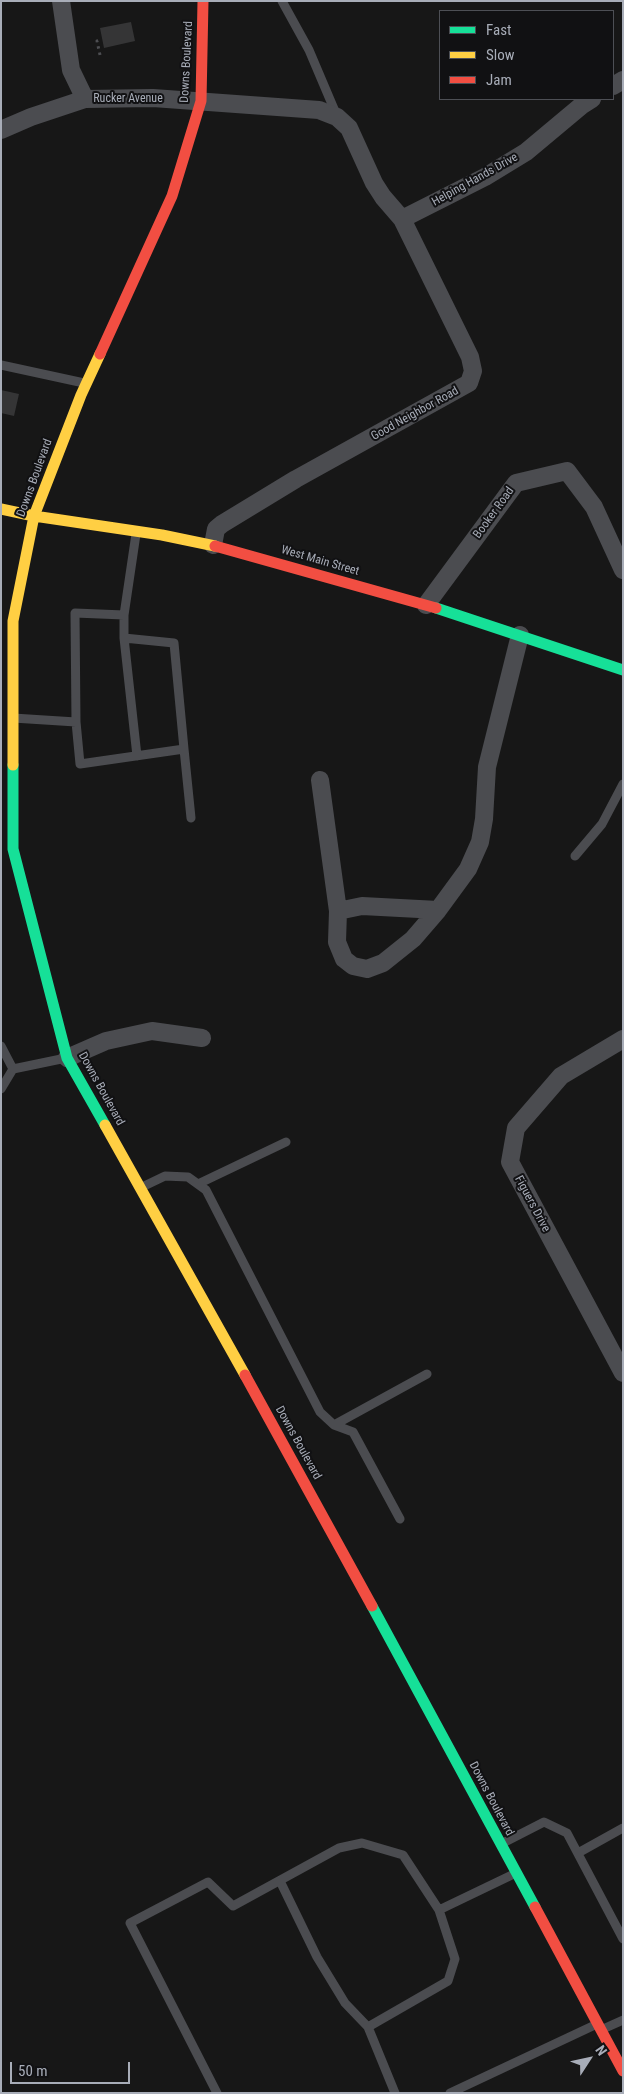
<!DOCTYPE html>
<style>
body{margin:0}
#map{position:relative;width:624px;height:2094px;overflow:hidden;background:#171717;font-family:"Roboto Condensed",sans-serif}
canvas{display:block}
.frame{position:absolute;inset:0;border:2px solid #a8adb8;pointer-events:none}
.legend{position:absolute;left:439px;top:10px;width:175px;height:90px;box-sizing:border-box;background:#111113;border:1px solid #4d4f55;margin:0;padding:6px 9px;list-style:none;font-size:15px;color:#a8adb8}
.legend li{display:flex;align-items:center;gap:10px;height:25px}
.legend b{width:25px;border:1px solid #4d4f55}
.north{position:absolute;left:564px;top:2034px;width:50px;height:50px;-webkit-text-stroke:4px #111113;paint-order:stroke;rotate:55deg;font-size:14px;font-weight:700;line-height:20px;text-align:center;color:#a8adb8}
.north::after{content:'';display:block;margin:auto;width:18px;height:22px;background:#a8adb8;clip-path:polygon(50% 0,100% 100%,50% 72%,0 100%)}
.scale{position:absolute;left:10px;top:2062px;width:120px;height:22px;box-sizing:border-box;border:2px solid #a8adb8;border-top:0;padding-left:6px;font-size:15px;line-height:18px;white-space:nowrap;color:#a8adb8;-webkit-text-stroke:4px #111113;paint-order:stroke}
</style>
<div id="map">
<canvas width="624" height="2094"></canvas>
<div class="frame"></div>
<ul class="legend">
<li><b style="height:6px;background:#16e098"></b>Fast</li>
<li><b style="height:6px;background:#ffcf43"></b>Slow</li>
<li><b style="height:6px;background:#f24e42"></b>Jam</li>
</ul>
<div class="north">N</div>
<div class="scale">50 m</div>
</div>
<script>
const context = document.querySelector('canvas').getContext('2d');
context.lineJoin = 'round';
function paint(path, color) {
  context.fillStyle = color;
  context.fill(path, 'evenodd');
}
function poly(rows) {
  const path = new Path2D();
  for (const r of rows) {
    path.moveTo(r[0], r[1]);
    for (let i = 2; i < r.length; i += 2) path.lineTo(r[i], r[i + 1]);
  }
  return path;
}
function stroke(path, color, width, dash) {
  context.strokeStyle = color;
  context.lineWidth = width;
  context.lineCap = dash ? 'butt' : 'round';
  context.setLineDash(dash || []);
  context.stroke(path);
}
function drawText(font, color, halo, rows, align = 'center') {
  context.font = font + ' "Roboto Condensed",sans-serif';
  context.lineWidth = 4;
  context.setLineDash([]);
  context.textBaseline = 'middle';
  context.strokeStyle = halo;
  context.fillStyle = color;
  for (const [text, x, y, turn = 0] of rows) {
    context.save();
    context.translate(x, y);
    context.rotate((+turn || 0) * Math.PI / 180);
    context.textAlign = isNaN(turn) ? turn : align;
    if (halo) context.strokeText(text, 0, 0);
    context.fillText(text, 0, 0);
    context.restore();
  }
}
paint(poly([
 [131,22,135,41,104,48,100,28],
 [1,390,19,394,14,416,1,413]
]), '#353536');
stroke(poly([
 [100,55,97,41,101,40]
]), '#4d4e52', 3, [2.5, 4]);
stroke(poly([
 [282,1,309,50,337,116],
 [1,365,84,383],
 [124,615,136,534],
 [124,638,137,756],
 [13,718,76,722,80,764,184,749,174,643,124,638,124,615,75,613,76,722],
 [184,749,191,818],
 [575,856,602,824,623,784],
 [1,1046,13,1069],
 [1,1089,13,1069,66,1058],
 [198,1184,286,1142],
 [140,1188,165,1176,188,1177,206,1190,320,1412,334,1425,353,1432,400,1519],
 [334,1425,427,1374],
 [503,1843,544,1822,567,1833,623,1939],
 [578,1853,623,1828],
 [280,1881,317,1957,345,2003,368,2027],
 [603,2029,623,2020],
 [217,2093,130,1923,208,1882,233,1906,339,1848,362,1843,403,1855,439,1910],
 [395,2093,368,2027,448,1981,455,1959,439,1910,516,1873],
 [450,2093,597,2024]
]), '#4b4c50', 9);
stroke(poly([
 [61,1,71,70,85,99],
 [613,86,623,80],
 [1,130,31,117,85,99,153,98,319,110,337,117,349,128,374,183,383,197,402,219,470,357,473,371,469,383,296,479,222,524,216,529,213,545],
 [402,219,485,177,526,152,581,106,592,99],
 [426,605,516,483,567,471,594,507,623,570],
 [320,780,338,911,337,942,344,959,353,966,367,969,383,963,413,939,438,910,468,869,480,842,484,819,487,767,520,635],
 [338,911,362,906,438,910],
 [623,1039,561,1076,516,1128,510,1162,623,1373],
 [67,1058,106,1041,152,1031,202,1038]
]), '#4b4c50', 18);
stroke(poly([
 [436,608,623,670],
 [13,765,13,849,67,1058,105,1125],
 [372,1606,535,1907]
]), '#16e098', 11);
stroke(poly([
 [1,509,34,516,162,535,215,546],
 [13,765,13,621,34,516,81,395,100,354],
 [105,1125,245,1375]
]), '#ffcf43', 11);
stroke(poly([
 [100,354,172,196,201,101,203,1],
 [215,546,436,608],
 [245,1375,372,1606],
 [535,1907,623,2071]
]), '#f24e42', 11);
drawText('12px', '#a8adb8', '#111113', [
 ["Downs Boulevard",187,62,-87],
 ["Rucker Avenue",128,99],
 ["Helping Hands Drive",475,180,-29],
 ["Good Neighbor Road",415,414,-29],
 ["Downs Boulevard",35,478,-70],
 ["Booker Road",494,513,-54],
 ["West Main Street",320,561,16],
 ["Downs Boulevard",101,1089,61],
 ["Figuers Drive",532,1204,62],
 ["Downs Boulevard",298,1443,61],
 ["Downs Boulevard",491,1799,62]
]);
</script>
